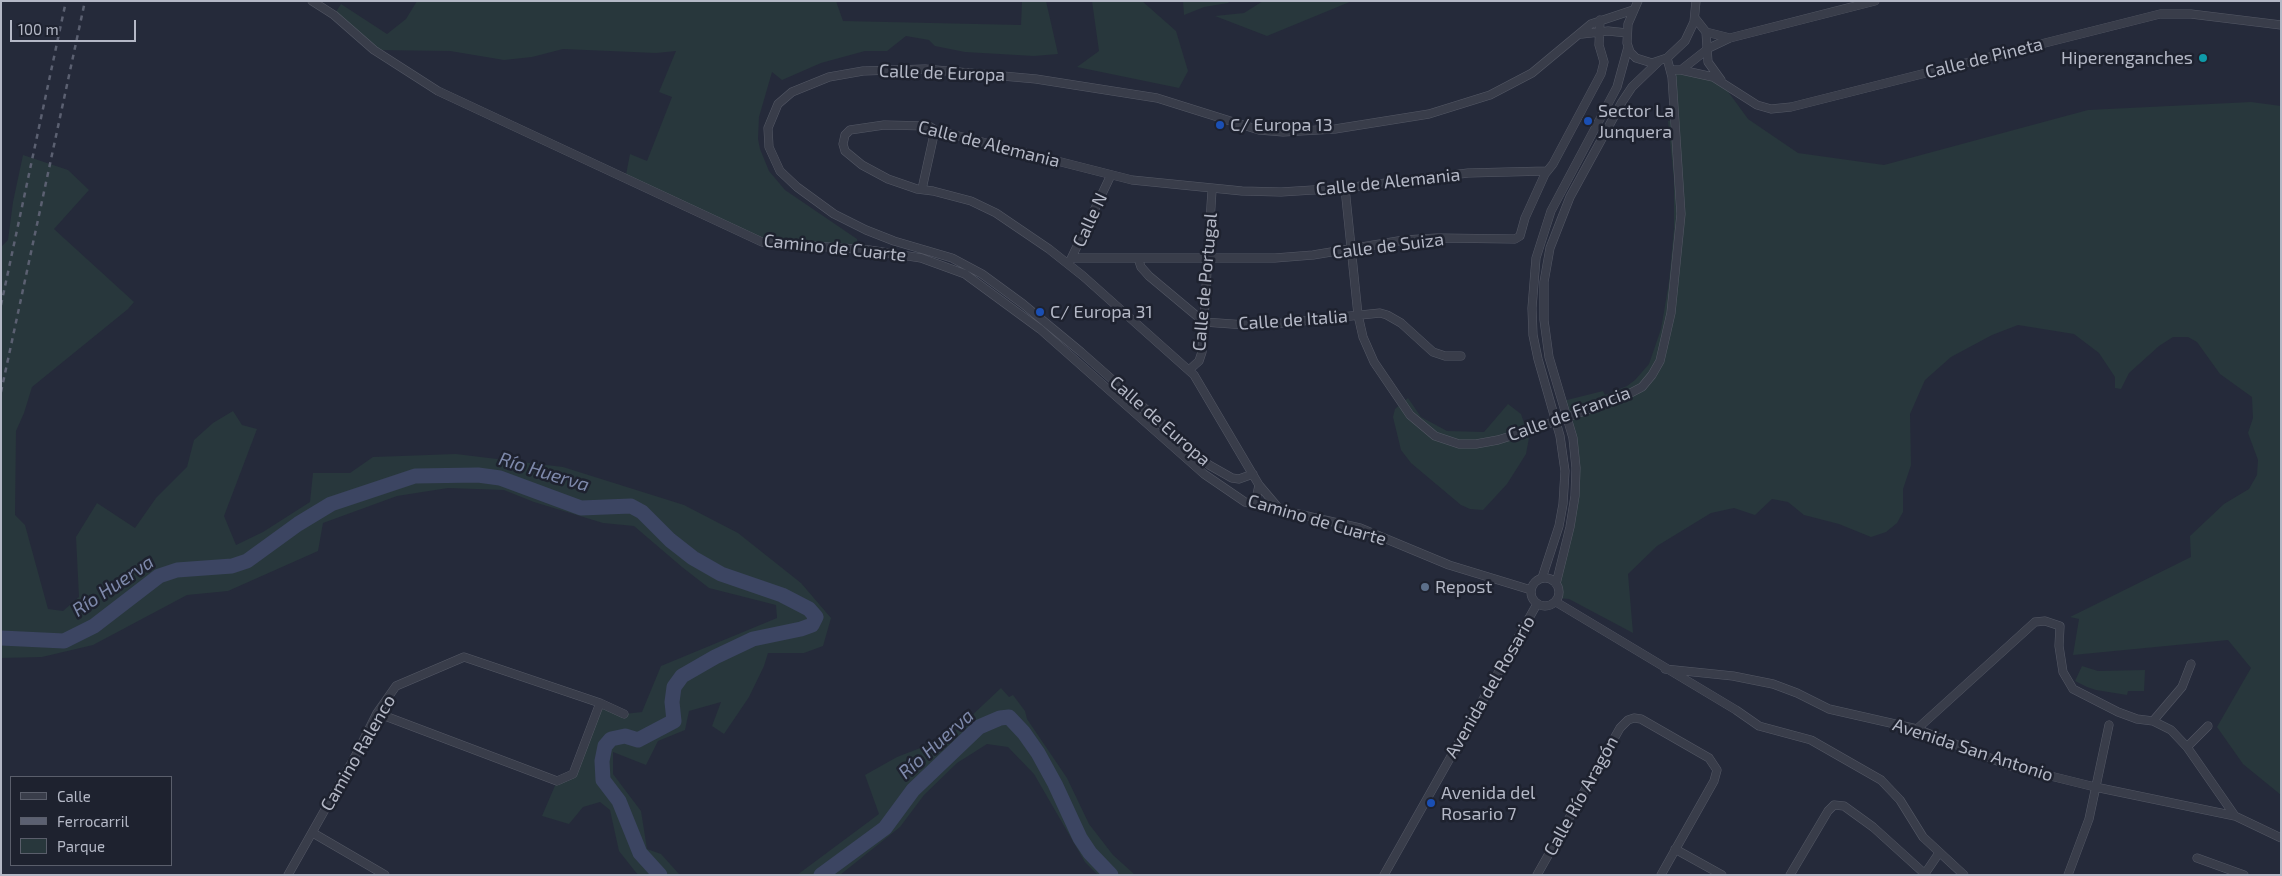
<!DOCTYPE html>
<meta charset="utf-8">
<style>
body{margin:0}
#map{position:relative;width:2282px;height:876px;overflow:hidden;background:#252a3a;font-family:"Exo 2",sans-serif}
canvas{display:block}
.frame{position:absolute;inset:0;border:2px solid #b4b8c6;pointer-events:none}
.legend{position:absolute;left:10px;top:776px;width:162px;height:90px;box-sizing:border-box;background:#1e222f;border:1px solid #5a5e6b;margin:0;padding:6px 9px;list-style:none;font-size:15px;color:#b4b8c6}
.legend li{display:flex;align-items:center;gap:10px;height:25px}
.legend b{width:25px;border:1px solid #5a5e6b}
.scale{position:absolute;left:10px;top:20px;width:126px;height:22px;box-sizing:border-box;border:2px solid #b4b8c6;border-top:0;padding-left:6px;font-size:15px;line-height:18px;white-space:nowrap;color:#b4b8c6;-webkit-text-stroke:4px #1e222f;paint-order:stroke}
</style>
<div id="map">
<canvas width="2282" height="876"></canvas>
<div class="frame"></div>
<ul class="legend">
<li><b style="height:6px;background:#393d4a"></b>Calle</li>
<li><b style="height:6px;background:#5b6071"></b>Ferrocarril</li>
<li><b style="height:14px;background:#28373c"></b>Parque</li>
</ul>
<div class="scale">100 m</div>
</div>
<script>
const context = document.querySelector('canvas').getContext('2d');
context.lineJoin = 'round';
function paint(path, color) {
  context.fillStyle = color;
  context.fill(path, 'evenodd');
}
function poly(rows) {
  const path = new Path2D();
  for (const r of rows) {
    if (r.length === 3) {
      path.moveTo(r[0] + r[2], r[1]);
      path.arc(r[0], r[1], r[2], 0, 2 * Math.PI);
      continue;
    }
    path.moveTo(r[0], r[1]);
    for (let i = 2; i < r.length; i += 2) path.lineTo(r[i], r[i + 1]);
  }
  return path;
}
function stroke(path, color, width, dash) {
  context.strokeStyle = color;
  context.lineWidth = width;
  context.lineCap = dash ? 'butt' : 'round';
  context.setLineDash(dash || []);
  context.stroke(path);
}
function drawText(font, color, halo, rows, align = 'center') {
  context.font = font + ' "Exo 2",sans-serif';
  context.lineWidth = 5;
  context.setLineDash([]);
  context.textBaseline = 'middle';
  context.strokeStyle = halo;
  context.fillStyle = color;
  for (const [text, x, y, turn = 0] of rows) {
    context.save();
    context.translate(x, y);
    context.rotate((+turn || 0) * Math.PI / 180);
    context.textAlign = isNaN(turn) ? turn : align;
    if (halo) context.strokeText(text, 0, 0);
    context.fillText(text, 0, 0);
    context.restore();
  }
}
paint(poly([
 [417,1,836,1,843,21,1021,25,1022,1,1046,1,1058,54,1034,56,965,52,935,46,929,40,906,36,887,51,865,51,821,63,782,80,772,72,759,117,758,139,760,149,769,171,785,190,857,239,858,250,762,242,625,180,630,154,647,161,672,97,659,92,676,51,656,53,563,49,532,57,504,60,450,51,374,50,334,15,341,4,387,34,406,19],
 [1092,1,1142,1,1176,31,1188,71,1179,88,1077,67,1099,51],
 [1183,1,1230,1,1228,3,1204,7,1184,15],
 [1263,1,1352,1,1267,36,1215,16,1244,13],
 [1671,70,1721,82,1748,119,1798,153,1884,165,2088,110,2251,102,2281,106,2281,795,2243,764,2217,727,2251,668,2228,640,2073,655,2079,619,2070,617,2191,557,2190,536,2224,504,2249,489,2257,475,2258,460,2248,433,2253,418,2252,397,2220,374,2197,342,2188,337,2173,337,2159,346,2129,373,2121,389,2115,388,2115,377,2099,353,2074,334,2018,325,1992,335,1951,357,1925,380,1910,414,1911,465,1903,489,1903,512,1897,523,1886,532,1871,537,1839,524,1804,515,1788,502,1772,499,1755,515,1734,508,1711,513,1657,546,1628,574,1633,633,1569,599,1558,598,1559,588,1556,584,1570,527,1576,468,1563,401,1603,391,1605,395,1627,386,1635,380,1649,364,1661,329,1669,282,1674,228,1674,180,1668,121,1675,120],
 [23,155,68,170,89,190,54,229,134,302,128,309,32,387,24,413,16,431,15,515,25,525,48,609,63,611,79,597,76,537,97,503,135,528,156,498,187,467,194,440,213,423,233,411,242,425,257,429,224,516,236,545,263,532,310,502,313,473,350,473,373,457,456,454,563,467,684,505,738,533,801,583,831,618,823,646,804,653,768,653,764,666,749,697,724,734,712,726,721,702,689,711,685,730,658,741,646,765,613,752,613,774,641,811,647,849,661,854,679,874,685,875,638,875,619,851,610,810,600,802,583,807,569,824,542,816,557,781,573,774,600,703,624,714,642,712,661,666,777,618,776,605,709,588,682,567,634,526,603,523,534,502,504,490,448,488,397,496,323,523,318,551,228,591,187,595,93,645,42,657,1,658,1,247,8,240,13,202],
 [1408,398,1421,417,1447,431,1484,432,1508,404,1521,414,1529,438,1526,454,1507,484,1483,510,1470,509,1461,505,1411,463,1401,450,1393,417,1395,409],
 [2082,666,2098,671,2145,670,2144,691,2128,691,2127,695,2096,690,2087,687,2075,681],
 [1001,688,1009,697,1013,695,1025,711,1027,719,1067,778,1089,824,1113,855,1134,874,1138,875,1098,875,1085,862,1034,774,1008,747,987,744,957,763,924,795,900,827,840,875,797,875,879,814,865,775,897,757,949,737]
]), '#28373c');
stroke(poly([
 [1,638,64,641,94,626,159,576,177,570,232,566,247,561,298,524,331,504,415,476,478,475,500,478,581,508,631,506,642,512,670,540,693,558,721,574,782,595,809,609,816,617,812,625,801,629,753,639,715,657,682,676,674,687,672,702,674,721,638,740,625,736,611,739,605,746,602,761,603,780,619,801,640,853,660,875],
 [821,875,885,828,913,790,979,727,1000,718,1009,717,1024,733,1038,753,1055,784,1080,838,1090,853,1111,875]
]), '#3c4562', 15);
const minor = poly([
 [312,1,334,15,374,50,438,91,762,242,869,250,921,258,965,274,1040,329,1204,474,1245,502,1360,528,1449,565,1531,590],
 [1638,1,1628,24,1627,43,1630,52,1636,58,1652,63,1667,58,1685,41,1694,22,1696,1],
 [1695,18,1706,32,1730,38],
 [1706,32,1708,62,1721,80],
 [1582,34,1608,31,1627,33],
 [1671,70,1681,70,1713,77,1757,105,1771,109,1791,107,2160,14,2191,14,2281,25],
 [1681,70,1709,48,1730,38,1875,1],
 [1345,188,1358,315,1363,337,1374,362,1410,415,1435,436,1459,444,1476,444,1498,440,1533,429],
 [922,189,935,130],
 [1073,258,1275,258,1313,255,1404,240,1437,238,1515,239,1520,236,1525,218,1545,174,1553,164,1601,74,1604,62,1599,45,1600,20],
 [1138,258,1141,267,1149,276,1204,322,1246,325,1283,323,1380,313,1387,315,1401,323,1433,352,1445,356,1461,356],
 [1070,261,1111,175],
 [1189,370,1199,361,1202,352,1212,190],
 [1593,408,1623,397,1642,387,1652,375,1660,361,1671,313,1681,214,1672,77,1667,58],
 [1253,474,1239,479,1232,478,1209,465,1081,352,1023,304,982,274,952,258,894,241,866,230,834,214,797,187,780,171,769,147,768,128,778,104,792,92,829,77,863,71,925,69,1036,79,1157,98,1259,130,1283,132,1335,129,1429,114,1490,95,1532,73,1591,24,1633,10],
 [1255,505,1259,485],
 [1281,511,1259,485,1194,375,1083,276,1049,249,996,213,971,201,933,191,917,189,888,179,862,165,845,151,843,144,845,135,850,130,884,125,929,126,935,130,1132,180,1242,191,1281,192,1345,188,1468,173,1547,171],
 [1545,592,14],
 [1542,578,1559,526,1563,504,1565,471,1560,436,1538,359,1533,335,1532,308,1536,258,1551,211,1617,87,1628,47],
 [1556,584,1570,527,1575,496,1576,468,1573,438,1549,357,1544,320,1544,282,1550,248,1570,197,1622,102,1632,87,1658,62],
 [1556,602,1736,710,1759,726,1811,740,1881,780,1900,800,1923,837,1964,875],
 [1665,669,1733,676,1773,684,1797,693,1829,709,1917,729,2010,766,2095,787,2235,816,2281,838],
 [377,713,557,781,573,774,600,703],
 [2153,721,2182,687,2191,664],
 [1917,729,2035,622,2045,621,2060,626,2059,646,2063,672,2073,689,2118,712,2137,719,2153,721,2171,730,2187,747,2235,816],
 [2187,747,2208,726],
 [313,833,385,875],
 [1675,849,1722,875],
 [2197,858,2244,875],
 [288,875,357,753,377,713,396,686,464,657,600,703,624,714],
 [1384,875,1537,604],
 [1537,875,1620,728,1628,720,1634,718,1641,719,1709,758,1717,770,1714,781,1661,875],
 [1790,875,1828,811,1834,805,1844,806,1873,827,1925,874],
 [1924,875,1939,853],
 [2068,875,2089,819,2109,725]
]);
stroke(minor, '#545865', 9);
stroke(minor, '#393d4a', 8);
stroke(poly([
 [1,305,66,1],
 [1,392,85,1]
]), '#5b6071', 2.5, [5, 5]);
const minorBridge = poly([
 [1533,429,1593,408]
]);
stroke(minorBridge, '#545865', 9, []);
stroke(minorBridge, '#393d4a', 8);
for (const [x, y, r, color] of [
 [2203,58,5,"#0f9aa8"],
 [1588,121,5,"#1a4fb4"],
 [1220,125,5,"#1a4fb4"],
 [1040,312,5,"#1a4fb4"],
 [1425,587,5,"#5c6f8a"],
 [1431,803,5,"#1a4fb4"]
]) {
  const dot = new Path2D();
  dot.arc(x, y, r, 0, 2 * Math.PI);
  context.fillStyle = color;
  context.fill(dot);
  stroke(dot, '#1e222f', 2);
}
drawText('18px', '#b4b8c6', '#1e222f', [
 ["Calle de Pineta",1984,58,-14],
 ["Calle de Europa",942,73,2],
 ["Calle de Alemania",989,144,14],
 ["Calle de Alemania",1388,182,-6],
 ["Calle N",1090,220,-65],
 ["Calle de Suiza",1388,246,-7],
 ["Camino de Cuarte",835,248,6],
 ["Calle de Portugal",1205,282,-85],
 ["Calle de Italia",1293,320,-4],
 ["Calle de Francia",1569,414,-20],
 ["Calle de Europa",1160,421,41],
 ["Camino de Cuarte",1317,520,16],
 ["Avenida del Rosario",1490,687,-60],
 ["Avenida San Antonio",1973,750,18],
 ["Camino Ralenco",358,753,-60],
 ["Calle Río Aragón",1581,796,-61]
]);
drawText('18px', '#b4b8c6', '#1e222f', [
 ["Hiperenganches",2193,58,"right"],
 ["Sector La",1598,111],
 ["Junquera",1598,132],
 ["C/ Europa 13",1230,125],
 ["C/ Europa 31",1050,312],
 ["Repost",1435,587],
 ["Avenida del",1441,793],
 ["Rosario 7",1441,814]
], 'left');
drawText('italic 19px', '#7e89ab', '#1e222f', [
 ["Río Huerva",544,472,17],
 ["Río Huerva",113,586,-34],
 ["Río Huerva",936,744,-42]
]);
</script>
